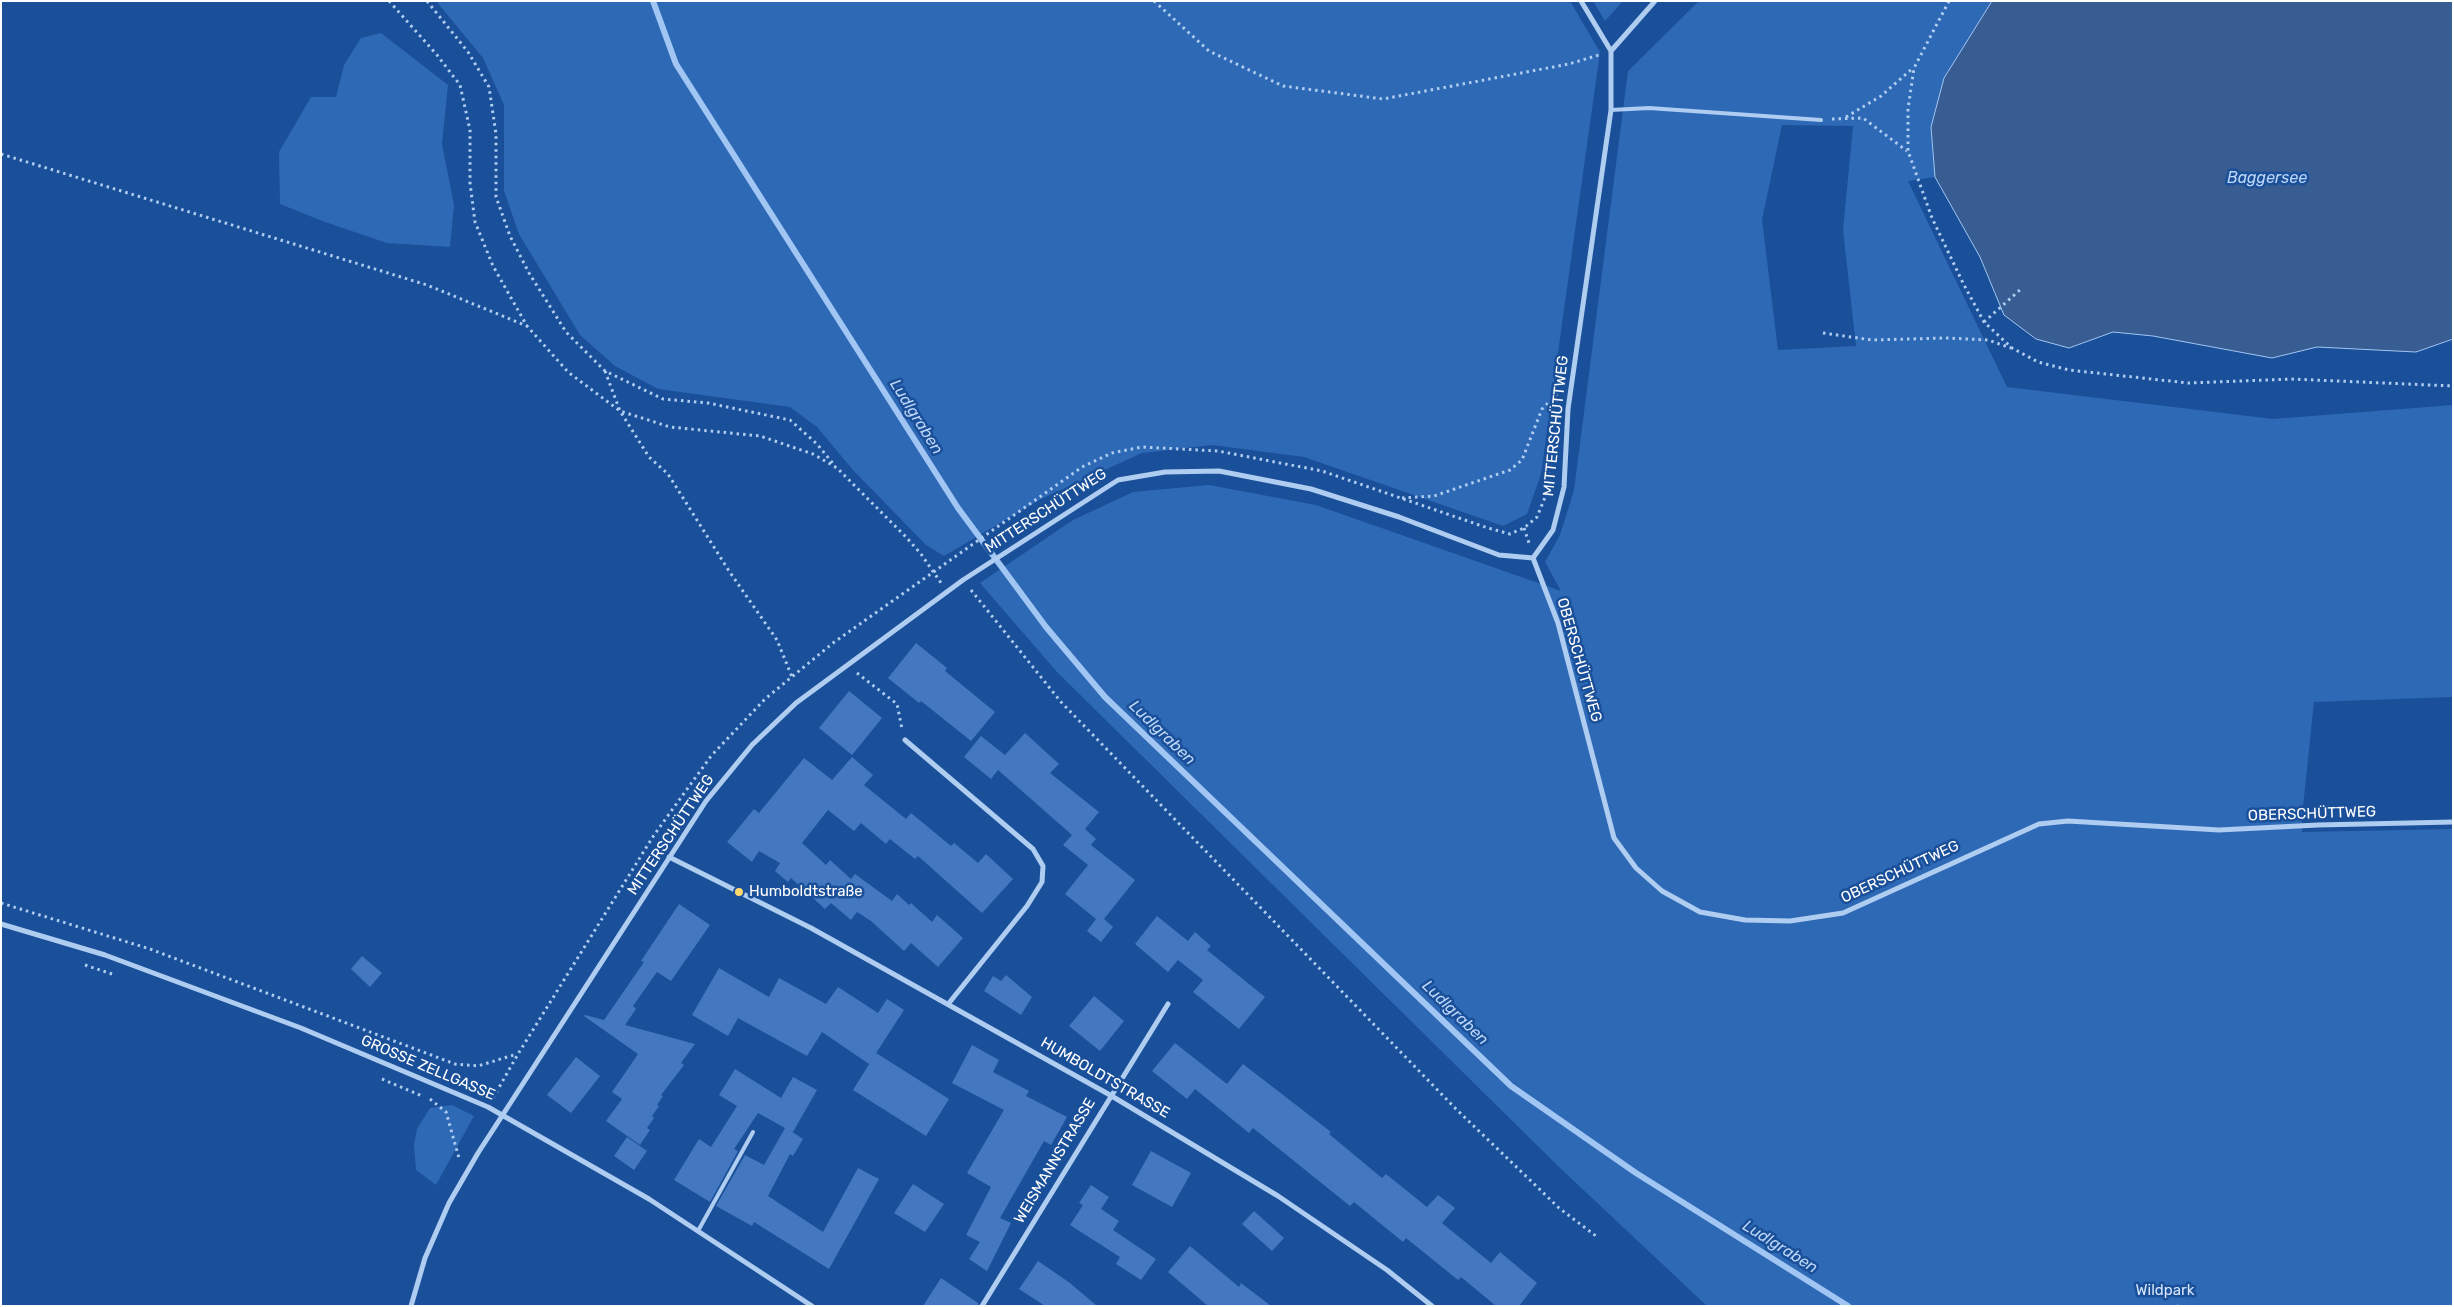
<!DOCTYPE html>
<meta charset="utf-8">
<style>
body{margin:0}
#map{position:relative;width:2454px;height:1307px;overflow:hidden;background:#1a4f99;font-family:Rubik,sans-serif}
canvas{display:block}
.frame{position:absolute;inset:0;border:2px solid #fff;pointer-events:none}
</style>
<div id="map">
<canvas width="2454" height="1307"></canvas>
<div class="frame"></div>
</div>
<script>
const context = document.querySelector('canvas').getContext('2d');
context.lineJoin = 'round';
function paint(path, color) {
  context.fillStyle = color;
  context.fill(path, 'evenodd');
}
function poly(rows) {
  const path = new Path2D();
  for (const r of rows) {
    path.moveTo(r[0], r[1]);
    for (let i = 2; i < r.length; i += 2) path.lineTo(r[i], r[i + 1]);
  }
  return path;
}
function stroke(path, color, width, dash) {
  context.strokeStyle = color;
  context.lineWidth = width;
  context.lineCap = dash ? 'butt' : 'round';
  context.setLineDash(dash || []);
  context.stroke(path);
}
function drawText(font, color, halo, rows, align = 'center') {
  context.font = font + ' Rubik,sans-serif';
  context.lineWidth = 5;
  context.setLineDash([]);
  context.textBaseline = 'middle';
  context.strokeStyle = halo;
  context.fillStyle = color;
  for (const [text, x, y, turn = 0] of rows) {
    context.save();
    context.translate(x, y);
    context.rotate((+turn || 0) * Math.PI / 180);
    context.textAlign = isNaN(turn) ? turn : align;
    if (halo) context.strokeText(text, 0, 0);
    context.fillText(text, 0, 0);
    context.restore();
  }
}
paint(poly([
 [436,1,1570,1,1600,52,1541,474,1527,514,1503,526,1304,457,1212,445,1142,453,1041,499,944,556,926,545,853,470,817,427,790,407,658,389,615,366,580,335,519,234,504,191,504,105,483,58],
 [1593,1,1623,1,1605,21],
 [1699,1,1992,1,1931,127,1935,177,1908,181,2007,387,2273,419,2453,405,2453,697,2314,702,2302,817,2302,832,2453,829,2453,1306,1707,1306,1559,1167,1057,672,980,583,1073,520,1133,492,1209,485,1316,505,1561,591,1545,562,1560,535,1574,490,1628,71],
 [1782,125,1853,126,1843,230,1856,346,1778,350,1762,220],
 [381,33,448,85,442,144,454,205,450,247,387,243,325,222,280,204,279,152,311,97,336,97,344,65,361,38],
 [452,1105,474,1116,436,1185,416,1170,414,1145,417,1129,430,1108]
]), '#2e69b6');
const water = poly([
 [1992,1,2453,1,2453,339,2416,352,2317,347,2272,358,2153,336,2113,332,2069,348,2036,339,2004,315,1980,257,1935,177,1931,127,1944,78,1992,1]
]);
paint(water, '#375d92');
stroke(water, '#a2c6f3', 1);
stroke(poly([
 [653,1,676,64,958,508,1046,627,1105,697,1511,1086,1636,1173,1848,1306]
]), '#a2c6f3', 6);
paint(poly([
 [916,643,947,668,945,671,995,712,971,741,921,701,919,703,888,678],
 [849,691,882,718,852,755,819,728],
 [1025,733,1059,764,1050,773,1099,812,1085,829,1096,839,1091,845,1135,880,1104,919,1113,927,1101,942,1087,931,1096,919,1065,894,1088,865,1063,845,1072,835,998,770,991,779,964,757,981,736,1005,755],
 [852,757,873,775,864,785,906,819,911,813,951,846,954,843,978,863,986,854,1013,879,982,913,918,856,915,859,890,839,886,844,861,823,854,831,828,810,802,843,826,865,830,860,851,879,855,874,892,901,897,894,909,905,911,903,932,922,937,915,963,938,938,967,911,943,904,951,871,921,857,912,851,920,831,903,825,909,791,878,788,882,775,871,780,863,759,851,752,862,727,842,754,809,759,813,804,758,832,780],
 [679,904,710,925,671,981,657,972,633,1006,636,1009,625,1025,695,1044,681,1063,684,1065,661,1095,663,1096,657,1105,659,1106,652,1116,654,1118,647,1128,650,1130,640,1145,606,1121,622,1099,612,1092,638,1054,584,1016,585,1015,604,1020,644,962,641,961],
 [1157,916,1188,941,1195,932,1211,946,1207,950,1265,997,1239,1029,1193,992,1203,980,1178,960,1168,972,1135,944],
 [362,956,382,973,370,987,351,969],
 [719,968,769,997,779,978,826,1004,838,987,878,1013,887,999,904,1010,869,1064,822,1032,807,1056,738,1018,728,1036,692,1015],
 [1006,975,1032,997,1021,1015,984,991,993,976,1001,981],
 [1094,996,1124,1021,1100,1051,1069,1026],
 [1175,1043,1227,1084,1243,1064,1331,1132,1329,1134,1382,1178,1386,1174,1427,1207,1438,1195,1455,1208,1442,1223,1491,1263,1500,1252,1537,1283,1519,1306,1496,1306,1461,1277,1458,1280,1406,1238,1403,1242,1354,1202,1350,1206,1253,1128,1249,1133,1195,1089,1187,1099,1152,1071],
 [972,1045,999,1060,993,1072,1029,1091,1026,1096,1067,1117,1051,1145,1044,1141,1000,1218,1011,1223,987,1271,969,1259,980,1242,966,1235,991,1187,967,1173,1004,1110,952,1083],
 [876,1053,949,1099,926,1136,853,1090],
 [576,1057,600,1076,571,1113,547,1095],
 [735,1069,781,1098,793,1077,817,1090,793,1132,791,1131,803,1139,793,1156,790,1154,768,1196,823,1232,858,1168,879,1179,829,1269,754,1222,752,1226,716,1206,745,1155,764,1165,785,1128,758,1113,734,1149,738,1151,710,1202,674,1180,699,1139,711,1147,737,1106,719,1095],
 [627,1137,647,1151,634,1170,614,1156],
 [1151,1151,1191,1173,1172,1207,1132,1185],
 [913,1184,944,1204,925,1232,894,1213],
 [1091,1185,1109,1197,1101,1209,1119,1221,1113,1230,1156,1259,1141,1280,1116,1264,1120,1257,1070,1225,1083,1205,1079,1203],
 [1254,1211,1284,1238,1272,1251,1242,1224],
 [1190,1246,1239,1287,1241,1283,1271,1306,1208,1306,1168,1272],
 [1038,1261,1070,1283,1097,1306,1045,1306,1019,1289],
 [941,1278,978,1303,978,1306,923,1306]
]), '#4378c0');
stroke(poly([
 [389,1,437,55,460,85,470,130,470,183,475,222,493,266,527,326,568,372,620,411,670,427,760,436,813,454,837,468,906,537,921,554,941,583],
 [427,1,468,52,489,87,496,134,496,197,510,236,529,273,566,332,605,371,663,399,708,403,790,420,817,444,835,466],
 [1154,1,1209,51,1283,86,1383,99,1569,64,1599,55],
 [1949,1,1914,68,1908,109,1908,151,1932,218,1963,283,1984,322,2012,348,2038,362,2069,370,2188,383,2291,379,2453,386],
 [1846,117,1881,96,1913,68],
 [1832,119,1863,118,1907,151],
 [1,154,427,285,527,326],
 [1984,322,2021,289],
 [1823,333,1872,340,1946,338,1988,340,2011,348],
 [605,371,620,411,649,457,668,474,729,571,777,640,792,677],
 [1402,498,1434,496,1510,470,1522,460,1542,409,1557,394],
 [1524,528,1529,543],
 [971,590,1061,702,1455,1108,1559,1208,1596,1236],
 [857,673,897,704,902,729],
 [1,903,150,949,455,1064,478,1066,517,1054],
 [85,965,115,975],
 [382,1079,422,1096],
 [493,1098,518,1054,654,835,711,756,765,699,833,643,1082,467,1112,453,1142,447,1218,451,1322,471,1488,528,1510,534,1524,528,1537,517,1546,495,1551,458],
 [430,1099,446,1112,459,1158],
 [2177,1306,2178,1306]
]), '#afccf1', 3, [2.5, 4]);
stroke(poly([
 [1611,110,1649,108,1821,120],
 [698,1231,753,1132]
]), '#afccf1', 4);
stroke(poly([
 [1581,1,1611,51],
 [1533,558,1558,623,1614,838,1636,868,1662,891,1700,912,1745,920,1790,921,1843,913,2039,824,2068,821,2219,830,2318,825,2453,822],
 [1533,558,1553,530,1564,487,1568,409,1611,110,1611,51,1655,1],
 [905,740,1033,849,1043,866,1042,882,1027,906,949,1003],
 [669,857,811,928,1110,1095,1278,1196,1387,1270,1432,1306],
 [1,924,105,955,301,1028,488,1107,649,1199,812,1306],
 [411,1306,425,1258,449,1203,478,1153,706,801,752,745,796,703,963,580,1118,480,1165,472,1219,471,1311,489,1399,517,1499,555,1533,558],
 [982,1306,1168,1004]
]), '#afccf1', 5);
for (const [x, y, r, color] of [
 [739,892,5,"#ffd86f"]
]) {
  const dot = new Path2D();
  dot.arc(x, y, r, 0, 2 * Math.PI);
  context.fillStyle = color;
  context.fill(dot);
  stroke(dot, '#1a4f99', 2);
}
drawText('15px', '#fff', '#1a4f99', [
 ["MITTERSCHÜTTWEG",1556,426,-84],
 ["MITTERSCHÜTTWEG",1046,511,-33],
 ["OBERSCHÜTTWEG",1579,660,74],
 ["OBERSCHÜTTWEG",2312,814,-2],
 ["MITTERSCHÜTTWEG",671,835,-56],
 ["OBERSCHÜTTWEG",1900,872,-25],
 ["GROSSE ZELLGASSE",428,1068,23],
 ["HUMBOLDTSTRASSE",1105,1078,30],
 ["WEISMANNSTRASSE",1055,1161,-59]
]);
drawText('15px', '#fff', '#1a4f99', [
 ["Humboldtstraße",749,892]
], 'left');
drawText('15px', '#d6e6fc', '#1a4f99', [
 ["Wildpark",2165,1291]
]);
drawText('italic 16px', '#bcd6f7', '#1a4f99', [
 ["Baggersee",2267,178],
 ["Ludlgraben",916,417,58],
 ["Ludlgraben",1162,733,44],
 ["Ludlgraben",1455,1013,44],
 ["Ludlgraben",1780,1247,32]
]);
</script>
